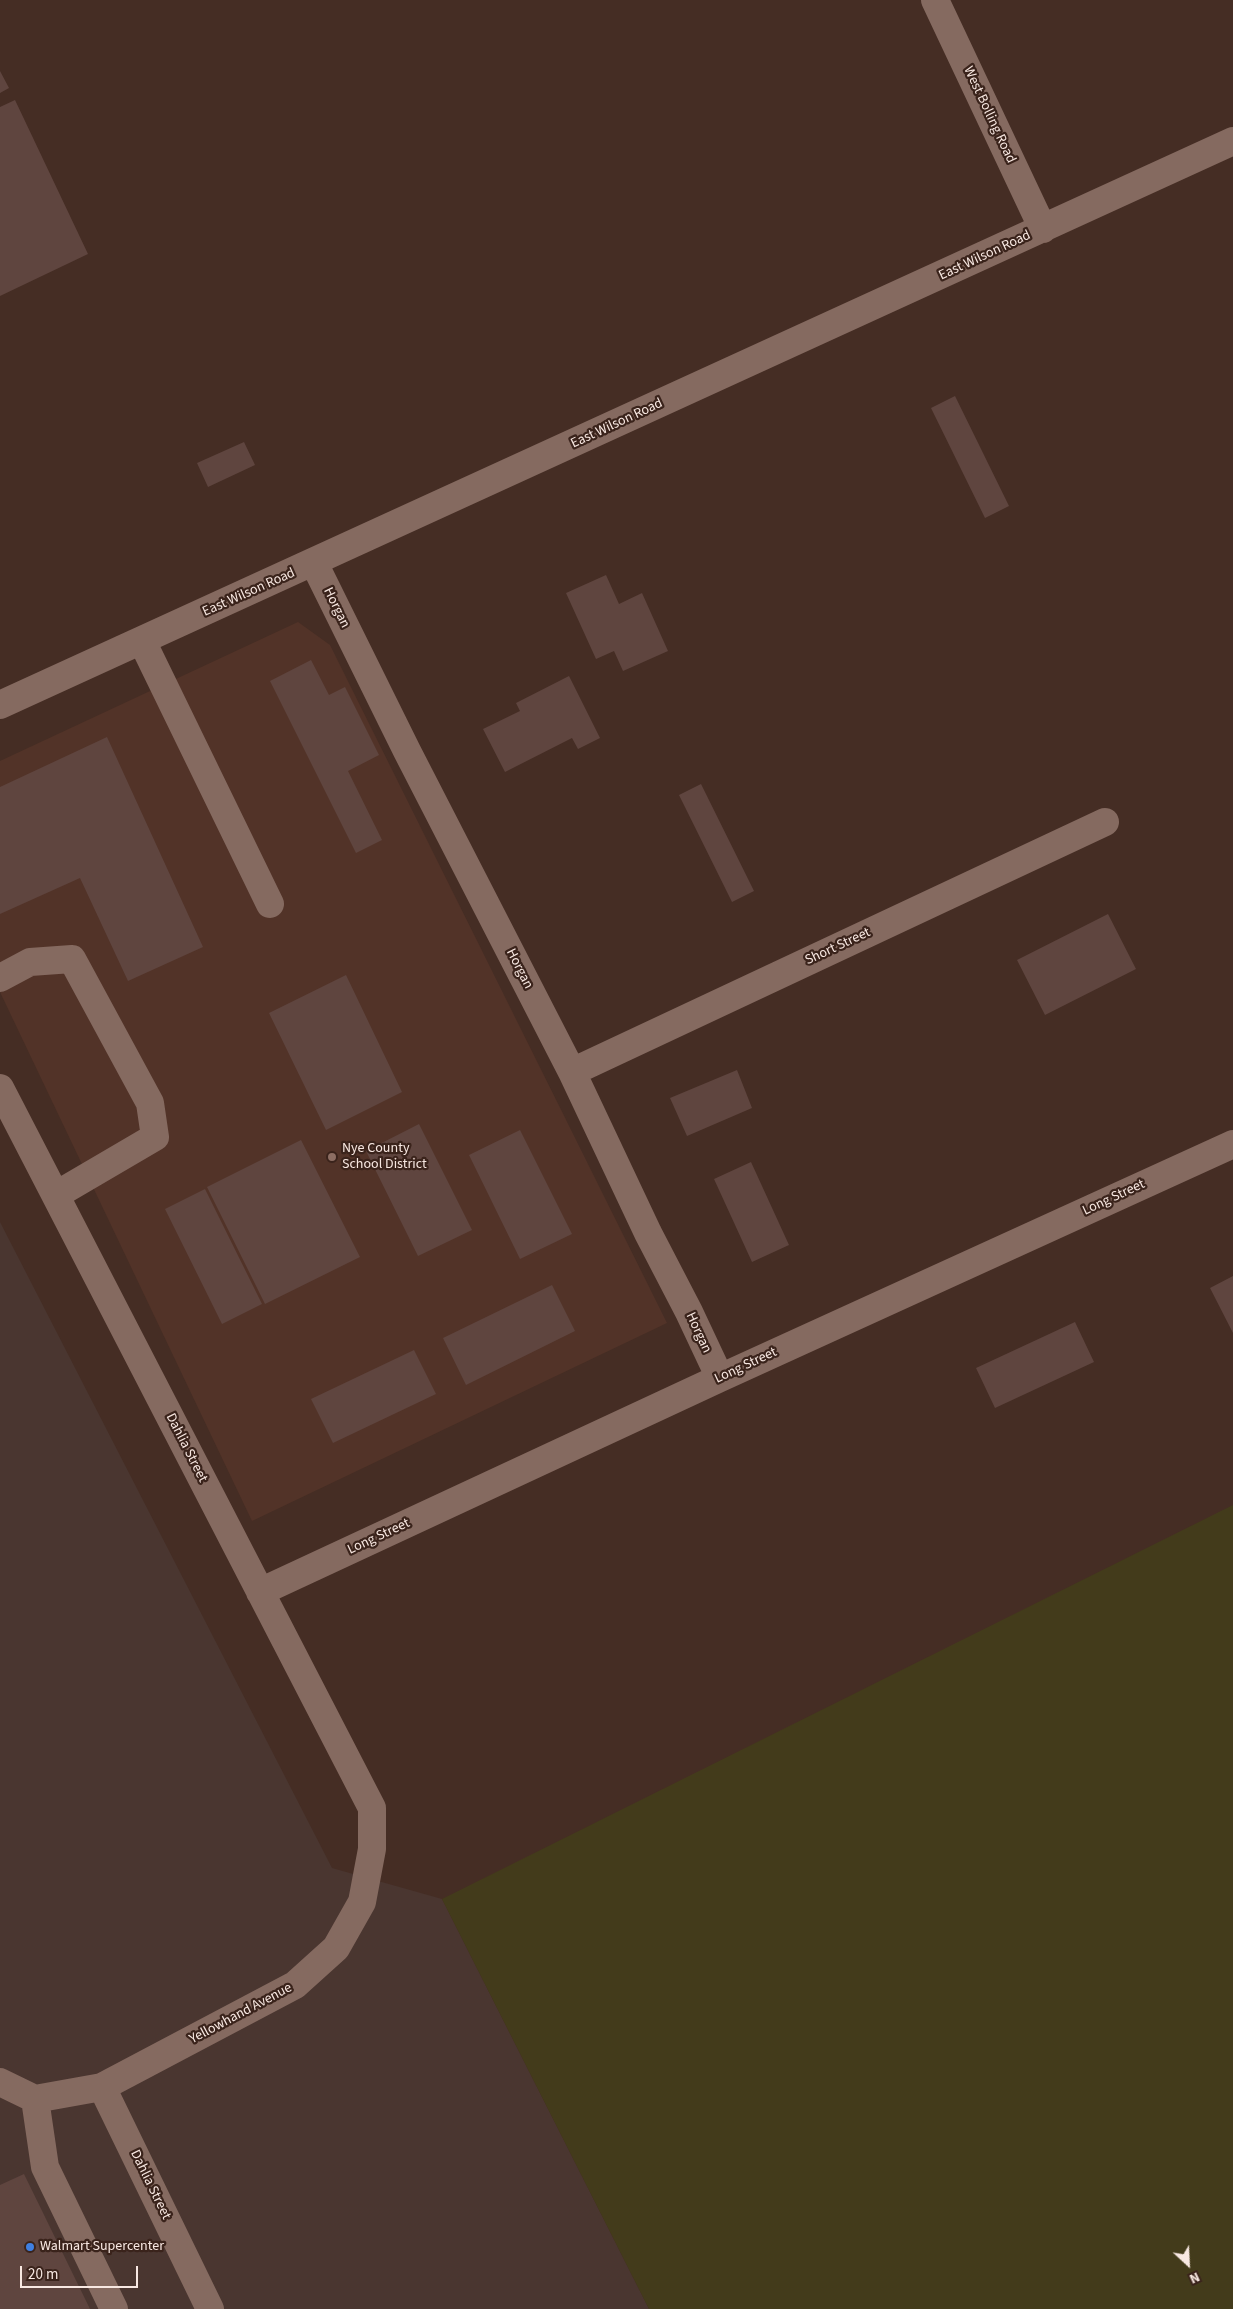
<!DOCTYPE html>
<style>
body{margin:0}
#map{position:relative;width:1233px;height:2309px;overflow:hidden;background:#452d24;font-family:"Source Sans 3",sans-serif}
canvas{display:block}
.north{position:absolute;left:1163px;top:2239px;width:50px;height:50px;-webkit-text-stroke:4px #3a231b;paint-order:stroke;rotate:155deg;font-size:14px;font-weight:700;line-height:20px;text-align:center;color:#f8e8e2}
.north::after{content:'';display:block;margin:auto;width:18px;height:22px;background:#f8e8e2;clip-path:polygon(50% 0,100% 100%,50% 72%,0 100%)}
.scale{position:absolute;left:20px;top:2266px;width:118px;height:22px;box-sizing:border-box;border:2px solid #f8e8e2;border-top:0;padding-left:6px;font-size:15px;line-height:18px;white-space:nowrap;color:#f8e8e2;-webkit-text-stroke:4px #3a231b;paint-order:stroke}
</style>
<div id="map">
<canvas width="1233" height="2309"></canvas>
<div class="north">N</div>
<div class="scale">20 m</div>
</div>
<script>
const context = document.querySelector('canvas').getContext('2d');
context.lineJoin = 'round';
function paint(path, color) {
  context.fillStyle = color;
  context.fill(path, 'evenodd');
}
function poly(rows) {
  const path = new Path2D();
  for (const r of rows) {
    path.moveTo(r[0], r[1]);
    for (let i = 2; i < r.length; i += 2) path.lineTo(r[i], r[i + 1]);
  }
  return path;
}
function stroke(path, color, width, dash) {
  context.strokeStyle = color;
  context.lineWidth = width;
  context.lineCap = dash ? 'butt' : 'round';
  context.setLineDash(dash || []);
  context.stroke(path);
}
function drawText(font, color, halo, rows, align = 'center') {
  context.font = font + ' "Source Sans 3",sans-serif';
  context.lineWidth = 4.5;
  context.setLineDash([]);
  context.textBaseline = 'middle';
  context.strokeStyle = halo;
  context.fillStyle = color;
  for (const [text, x, y, turn = 0] of rows) {
    context.save();
    context.translate(x, y);
    context.rotate((+turn || 0) * Math.PI / 180);
    context.textAlign = isNaN(turn) ? turn : align;
    if (halo) context.strokeText(text, 0, 0);
    context.fillText(text, 0, 0);
    context.restore();
  }
}
paint(poly([
 [0,1222,332,1868,442,1899,649,2309,0,2309]
]), '#4a3630');
paint(poly([
 [298,622,330,645,667,1323,252,1521,0,992,0,761]
]), '#523328');
paint(poly([
 [1233,1505,1233,2309,649,2309,442,1899]
]), '#433b1b');
paint(poly([
 [0,71,9,88,0,93],
 [15,100,88,254,0,296,0,107],
 [955,396,1009,506,985,518,931,408],
 [244,442,255,465,208,487,197,463],
 [606,575,619,604,642,593,668,651,623,671,614,651,596,659,566,593],
 [311,660,329,695,345,687,379,755,348,771,382,840,356,853,270,681],
 [569,676,600,738,578,749,572,738,505,772,483,729,520,711,516,703],
 [107,737,203,947,128,981,80,878,0,914,0,787],
 [701,784,754,891,732,902,679,795],
 [1108,914,1136,969,1045,1015,1017,960],
 [346,975,402,1092,326,1130,269,1013],
 [737,1070,752,1108,687,1136,670,1098],
 [419,1124,472,1230,418,1256,366,1151],
 [520,1130,572,1234,520,1259,469,1155],
 [301,1140,360,1257,265,1304,207,1187],
 [751,1162,789,1245,752,1262,714,1179],
 [205,1189,262,1304,222,1324,165,1209],
 [1233,1276,1233,1333,1210,1288],
 [552,1285,575,1331,466,1385,443,1338],
 [1075,1322,1094,1362,995,1408,976,1368],
 [414,1350,436,1394,333,1443,311,1399],
 [24,2174,90,2309,0,2309,0,2185]
]), '#5f453f');
stroke(poly([
 [935,0,1043,229],
 [314,563,407,751,572,1072,648,1233,689,1312,720,1378],
 [142,641,270,904],
 [0,705,1233,141],
 [0,978,30,962,72,959,150,1103,155,1137,56,1195],
 [572,1072,1105,822],
 [0,1088,372,1808,372,1849,362,1902,336,1948,295,1985,102,2087,35,2099,0,2082],
 [260,1592,720,1378,1233,1144],
 [102,2087,210,2309],
 [35,2099,45,2167,114,2309]
]), '#856a60', 28);
for (const [x, y, r, color] of [
 [332,1157,5,"#8d6e63"],
 [30,2247,5,"#3f7fe0"]
]) {
  const dot = new Path2D();
  dot.arc(x, y, r, 0, 2 * Math.PI);
  context.fillStyle = color;
  context.fill(dot);
  stroke(dot, '#3a231b', 2);
}
drawText('14px', '#f8e8e2', '#3a231b', [
 ["West Bolling Road",989,115,65],
 ["East Wilson Road",985,256,-25],
 ["East Wilson Road",617,424,-25],
 ["East Wilson Road",249,593,-24],
 ["Horgan",336,608,64],
 ["Short Street",838,947,-25],
 ["Horgan",519,969,63],
 ["Long Street",1114,1198,-25],
 ["Horgan",698,1333,65],
 ["Long Street",746,1366,-25],
 ["Dahlia Street",186,1448,63],
 ["Long Street",379,1537,-25],
 ["Yellowhand Avenue",241,2014,-28],
 ["Dahlia Street",150,2185,64]
]);
drawText('14px', '#f8e8e2', '#3a231b', [
 ["Nye County",342,1149],
 ["School District",342,1165],
 ["Walmart Supercenter",40,2247]
], 'left');
</script>
